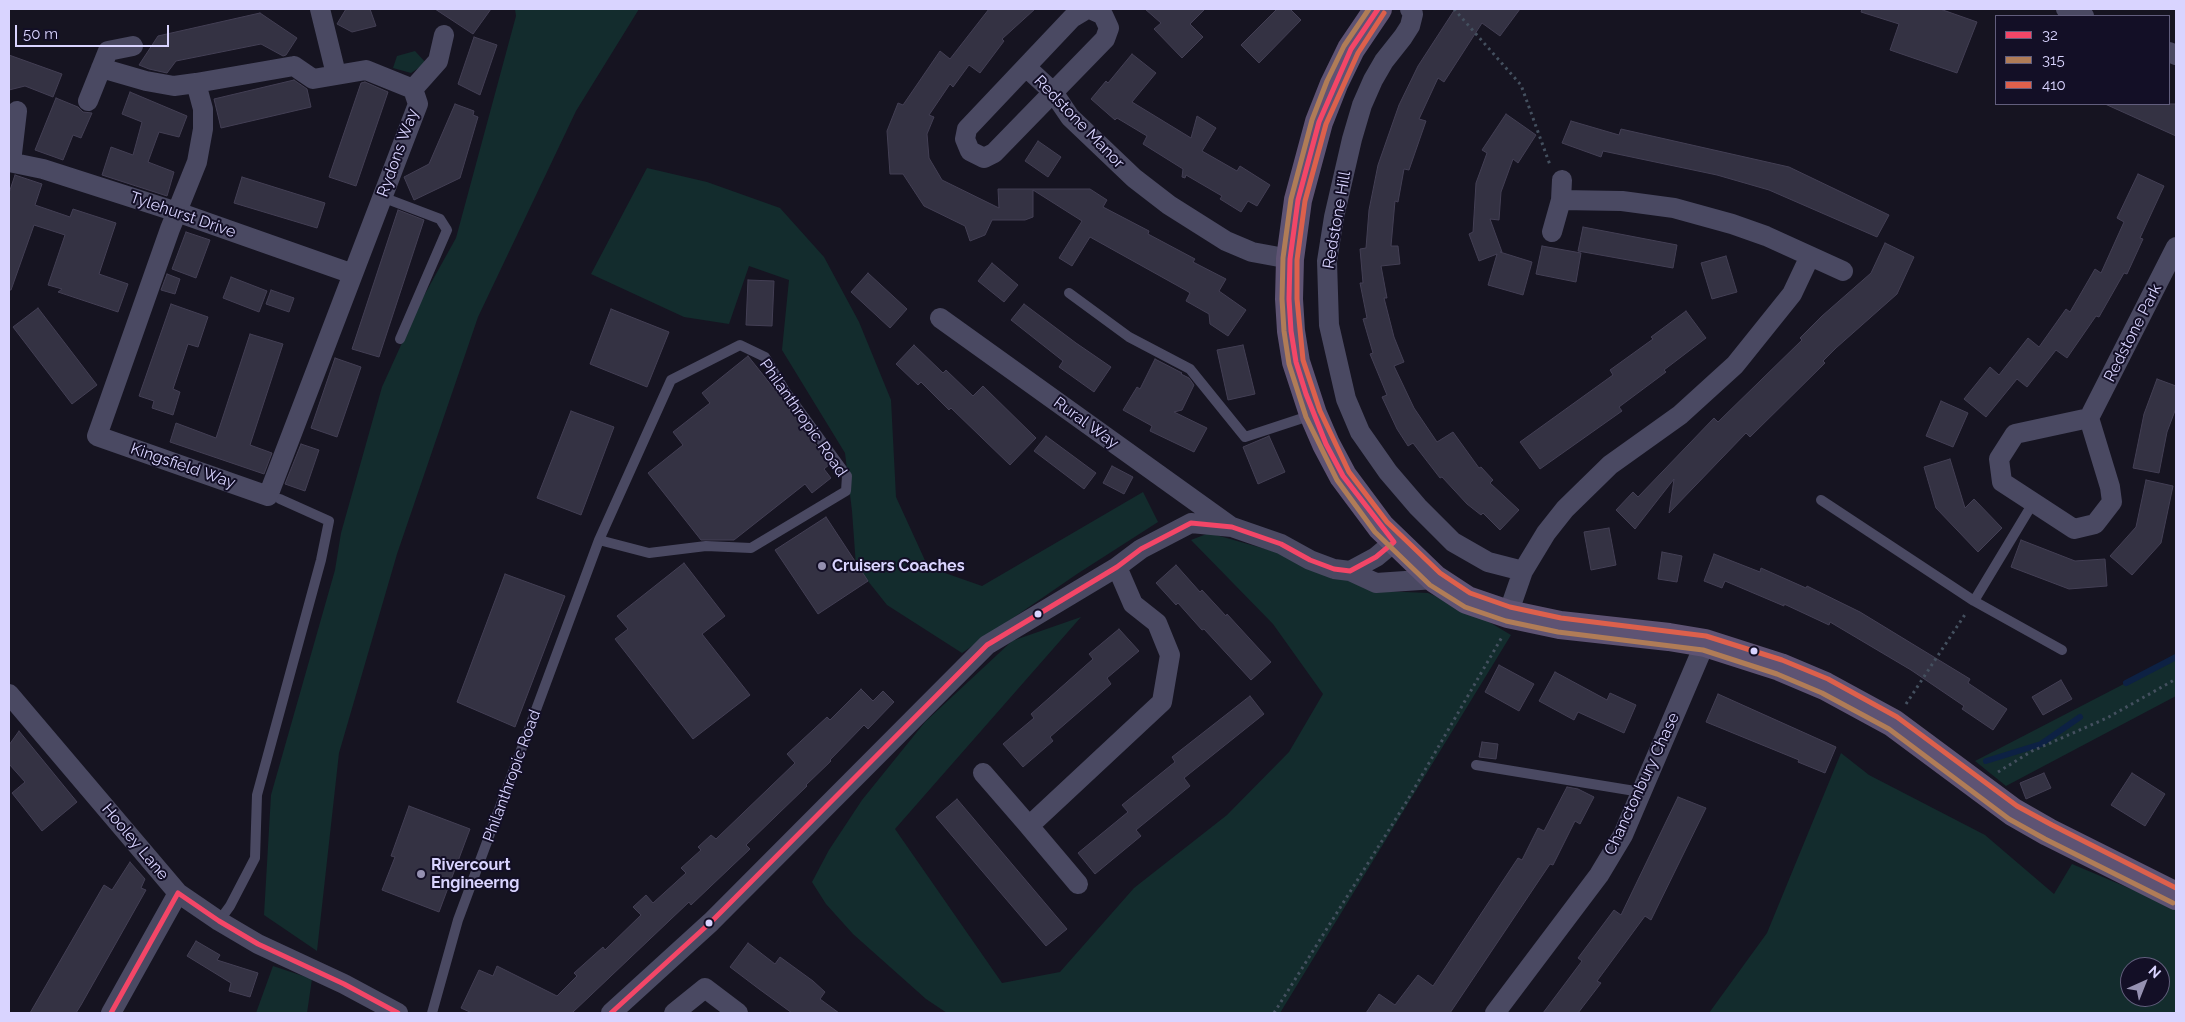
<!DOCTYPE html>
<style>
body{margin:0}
#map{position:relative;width:2185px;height:1022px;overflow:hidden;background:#161421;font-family:Raleway,sans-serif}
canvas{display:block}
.frame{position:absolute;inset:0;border:10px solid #d9d4ff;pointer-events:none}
.legend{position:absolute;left:1995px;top:15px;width:175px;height:90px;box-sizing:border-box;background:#130f26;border:1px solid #625e7d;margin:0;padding:6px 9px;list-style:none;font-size:15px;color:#d9d4ff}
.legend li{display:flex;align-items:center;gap:10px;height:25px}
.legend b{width:25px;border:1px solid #625e7d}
.north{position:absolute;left:2120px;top:957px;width:50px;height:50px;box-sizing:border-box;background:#130f26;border:1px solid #625e7d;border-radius:50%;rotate:44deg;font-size:14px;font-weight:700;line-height:20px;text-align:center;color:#d9d4ff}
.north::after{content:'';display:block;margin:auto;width:18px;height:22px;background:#9591b1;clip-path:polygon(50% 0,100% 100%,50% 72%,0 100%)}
.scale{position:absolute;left:15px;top:25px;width:154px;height:22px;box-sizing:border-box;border:2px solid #d9d4ff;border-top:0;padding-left:6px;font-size:15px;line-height:18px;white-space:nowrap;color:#d9d4ff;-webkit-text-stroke:4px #130f26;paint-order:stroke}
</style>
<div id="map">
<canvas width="2185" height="1022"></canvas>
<div class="frame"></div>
<ul class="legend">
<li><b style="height:6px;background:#f34667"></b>32</li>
<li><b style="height:6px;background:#b07c57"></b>315</li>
<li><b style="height:6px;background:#dd604c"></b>410</li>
</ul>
<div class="north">N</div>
<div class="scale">50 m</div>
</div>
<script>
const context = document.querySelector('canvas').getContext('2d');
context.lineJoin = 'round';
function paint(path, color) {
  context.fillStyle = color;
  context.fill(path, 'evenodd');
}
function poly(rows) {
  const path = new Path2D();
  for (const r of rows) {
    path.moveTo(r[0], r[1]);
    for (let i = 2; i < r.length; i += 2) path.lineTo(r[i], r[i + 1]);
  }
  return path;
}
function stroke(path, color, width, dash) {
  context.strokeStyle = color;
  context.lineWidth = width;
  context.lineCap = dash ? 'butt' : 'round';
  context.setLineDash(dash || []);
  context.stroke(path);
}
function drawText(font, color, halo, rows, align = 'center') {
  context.font = font + ' Raleway,sans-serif';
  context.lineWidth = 4;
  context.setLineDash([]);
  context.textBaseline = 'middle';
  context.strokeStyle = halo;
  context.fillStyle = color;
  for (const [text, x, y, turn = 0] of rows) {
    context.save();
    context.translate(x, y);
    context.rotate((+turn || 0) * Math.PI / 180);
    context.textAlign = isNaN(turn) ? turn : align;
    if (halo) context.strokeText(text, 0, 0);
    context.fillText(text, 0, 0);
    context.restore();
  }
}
paint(poly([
 [515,9,639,9,576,111,478,317,397,554,339,753,317,951,264,915,271,795,335,570,341,533,382,387,421,301,456,238,516,16],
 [415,51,426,63,411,73,393,68,397,56],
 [647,168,707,182,780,208,824,257,859,322,891,400,896,497,928,567,982,586,1143,492,1158,522,1077,574,962,653,887,605,856,566,852,511,845,453,782,350,789,280,749,266,729,324,684,317,591,274],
 [1209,533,1297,558,1382,591,1428,593,1469,610,1511,635,1280,1013,947,1013,926,999,853,934,826,904,812,882,829,850,862,800,925,722,1012,641,1081,617,895,829,1002,983,1060,972,1134,888,1227,815,1289,752,1323,694,1273,624,1191,540],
 [2176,657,2176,696,2006,786,1975,761],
 [1841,753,1869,775,1985,835,2054,894,2072,864,2176,908,2176,1013,1709,1013,1767,933],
 [2130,967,2160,967,2160,997,2130,997],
 [273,966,312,979,307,1013,256,1013]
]), '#132c2d');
stroke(poly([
 [2126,683,2176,657],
 [1986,761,2041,744,2080,717]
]), '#0d2144', 6);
const building = poly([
 [346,9,370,9,376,26,352,32,337,24,346,9],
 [435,9,491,9,473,34,435,9],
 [989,9,1035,9,1002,39,1004,41,980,73,969,65,953,87,950,84,929,115,934,117,927,134,929,158,942,180,999,208,998,189,1090,189,1107,200,1103,207,1149,231,1148,234,1195,259,1193,262,1226,279,1219,291,1246,310,1228,336,1210,324,1209,314,1186,301,1190,293,1187,291,1090,237,1072,266,1059,258,1082,221,1033,190,1033,217,1025,220,992,220,985,235,970,241,965,226,924,206,903,174,890,174,887,131,898,103,903,105,940,51,950,59,989,9],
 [1145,9,1205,9,1190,24,1203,37,1182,58,1154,29,1161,23,1145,9],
 [1277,9,1290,9,1301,20,1259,63,1241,45,1277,9],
 [1455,9,1520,9,1500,36,1482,23,1444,82,1438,78,1419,119,1426,121,1409,170,1404,169,1398,202,1395,201,1391,246,1398,246,1400,264,1381,266,1387,298,1384,298,1394,337,1404,362,1394,366,1414,408,1437,442,1453,432,1479,468,1481,467,1493,480,1490,483,1519,510,1500,530,1483,513,1481,515,1467,504,1442,477,1440,478,1413,443,1408,446,1397,429,1382,397,1387,395,1370,354,1373,353,1363,319,1367,318,1360,283,1363,283,1360,249,1366,248,1369,210,1378,165,1399,105,1418,66,1455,9],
 [1862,9,1940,9,1977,22,1957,73,1890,50,1899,24,1861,12,1862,9],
 [260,13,297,38,286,55,283,56,261,44,176,61,167,73,149,69,139,65,158,36,260,13],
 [474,37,497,45,480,95,458,84,474,37],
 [1132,54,1156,73,1132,102,1191,138,1197,116,1216,128,1202,151,1237,171,1240,166,1270,185,1257,206,1248,201,1241,212,1220,199,1222,196,1186,175,1185,178,1182,177,1183,169,1143,144,1147,136,1117,118,1115,120,1091,99,1106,81,1108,83,1132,54],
 [9,55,62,74,53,97,25,86,9,90,9,55],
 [294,80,307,89,311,107,221,128,214,99,294,80],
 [365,82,388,92,356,186,329,177,361,83,365,82],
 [130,92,187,116,179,137,159,132,148,162,174,172,167,196,102,175,111,147,133,155,142,122,122,114,130,92],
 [56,98,78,107,83,112,92,113,81,138,73,135,63,160,35,150,56,98],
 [455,104,474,111,473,115,478,117,460,178,414,200,404,177,429,164,455,104],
 [2105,104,2176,104,2176,136,2105,104],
 [1506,114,1536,135,1518,163,1513,159,1501,192,1499,220,1490,219,1502,252,1500,252,1532,262,1523,295,1488,285,1497,254,1479,261,1469,234,1473,232,1476,183,1487,153,1482,150,1506,114],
 [1571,121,1619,135,1621,129,1789,167,1889,215,1877,237,1769,190,1717,175,1603,151,1601,157,1562,143,1571,121],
 [1038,141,1061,157,1048,177,1025,161,1038,141],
 [2138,174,2164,186,2140,238,2143,239,2127,274,2124,273,2099,317,2096,316,2067,358,2056,350,2027,387,2017,379,1986,417,1964,399,1990,367,1999,375,2028,338,2039,347,2066,309,2070,312,2095,269,2101,273,2124,222,2117,218,2138,174],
 [15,175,42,184,35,205,70,217,73,209,116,223,99,274,128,284,118,312,58,292,62,289,48,285,65,235,34,225,11,290,9,290,9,193,15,175],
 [242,177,325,203,317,228,234,203,242,177],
 [398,210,424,220,379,357,352,349,398,210],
 [1583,227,1677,245,1673,268,1578,251,1583,227],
 [186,232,210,240,196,278,172,269,186,232],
 [1885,243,1914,257,1897,294,1836,348,1823,361,1825,363,1750,437,1746,433,1669,513,1674,479,1635,529,1616,510,1633,492,1638,497,1714,418,1718,422,1802,340,1800,338,1822,316,1871,273,1885,243],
 [1542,246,1581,253,1576,282,1536,274,1542,246],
 [1726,256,1737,292,1712,299,1701,263,1726,256],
 [992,263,1018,285,1004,302,978,281,992,263],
 [868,273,907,309,890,328,851,292,868,273],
 [167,274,180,279,175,294,161,290,167,274],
 [231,277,267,291,259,312,223,298,231,277],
 [748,280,774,281,772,326,746,325,748,280],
 [271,290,294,298,289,312,266,304,271,290],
 [171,304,208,317,198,347,188,344,173,389,180,392,173,415,152,408,154,401,139,396,171,304],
 [1024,304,1076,343,1111,367,1094,392,1059,367,1063,361,1011,320,1024,304],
 [38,308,97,385,72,404,13,327,38,308],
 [611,309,669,332,647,387,590,364,611,309],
 [1686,311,1706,338,1664,370,1666,372,1619,407,1622,411,1540,469,1520,442,1613,375,1610,370,1653,339,1651,337,1686,311],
 [250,334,283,344,250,445,272,453,264,474,170,442,176,423,216,438,250,334],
 [914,345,943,373,946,370,973,396,983,386,1036,438,1010,465,951,408,949,410,921,382,918,385,896,364,914,345],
 [1243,345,1255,394,1228,400,1217,350,1243,345],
 [748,356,780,396,830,464,824,469,831,478,812,493,805,484,734,540,701,540,648,473,683,445,673,432,710,403,702,393,748,356],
 [335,358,361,367,337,437,311,428,335,358],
 [1155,359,1182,373,1181,374,1189,378,1194,385,1182,410,1174,412,1207,428,1194,452,1150,431,1152,426,1123,410,1137,387,1140,389,1155,359],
 [2157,379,2176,386,2176,408,2167,432,2159,473,2133,468,2144,414,2157,379],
 [1941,401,1968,413,1953,447,1926,436,1941,401],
 [571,411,614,427,581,515,537,498,571,411],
 [1046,436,1096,473,1084,489,1034,451,1046,436],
 [1269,436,1285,472,1258,484,1243,447,1269,436],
 [301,444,319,450,305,491,285,484,301,444],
 [1950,459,1965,508,1974,499,2002,528,1978,552,1936,508,1924,467,1950,459],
 [1112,466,1133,477,1124,494,1103,483,1112,466],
 [2146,480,2173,486,2161,543,2132,575,2110,556,2136,527,2146,480],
 [826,517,868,581,818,614,775,550,826,517],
 [1609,528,1616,565,1591,570,1584,532,1609,528],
 [2021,540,2075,561,2105,559,2107,586,2069,589,2011,567,2021,540],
 [1662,552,1682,556,1677,582,1658,579,1662,552],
 [1714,554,1760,572,1761,568,1806,588,1807,586,1860,612,1970,679,1968,683,2007,709,1993,730,1962,709,1964,706,1911,670,1830,622,1829,625,1784,604,1784,606,1725,581,1722,588,1704,581,1714,554],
 [684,563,725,616,702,634,750,695,693,739,615,639,628,629,617,616,684,563],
 [1176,565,1200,592,1202,590,1226,616,1227,614,1271,662,1251,680,1204,629,1202,630,1178,603,1176,605,1156,583,1176,565],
 [505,574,565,596,515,727,457,702,505,574],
 [1119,629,1139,651,1107,678,1111,684,1050,737,1053,741,1023,767,1003,744,1034,718,1031,714,1093,659,1089,654,1119,629],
 [1499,665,1534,684,1519,711,1485,692,1499,665],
 [1555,672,1607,700,1610,693,1636,705,1624,733,1578,712,1574,720,1539,701,1555,672],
 [2061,680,2072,699,2043,715,2032,697,2061,680],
 [861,689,873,701,883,691,894,702,868,729,864,725,830,760,831,761,806,785,807,786,746,845,750,849,691,905,689,902,572,1013,472,1013,461,1008,479,970,493,976,497,966,557,996,577,976,574,973,603,947,605,950,641,915,633,907,646,895,653,903,686,873,681,868,701,850,698,847,711,835,716,839,795,763,787,754,827,717,830,720,861,689],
 [1718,694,1836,747,1825,773,1798,762,1799,760,1706,722,1718,694],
 [1250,696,1264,714,1184,778,1190,786,1136,830,1141,836,1095,874,1078,853,1128,812,1122,805,1175,762,1172,757,1250,696],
 [19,731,77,802,42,831,12,793,25,782,9,764,9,745,19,731],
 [1482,742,1498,744,1496,759,1479,757,1482,742],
 [2044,773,2051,788,2026,799,2020,783,2044,773],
 [2132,773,2165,794,2145,826,2111,805,2132,773],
 [1567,787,1578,789,1594,797,1580,824,1575,821,1553,865,1550,864,1450,1013,1366,1013,1379,994,1395,1005,1418,975,1433,986,1518,858,1522,860,1538,828,1544,831,1567,787],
 [1678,797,1706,808,1651,920,1645,916,1597,981,1601,983,1578,1013,1543,1013,1582,961,1578,958,1614,910,1621,915,1678,797],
 [957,799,1067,929,1046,946,936,817,957,799],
 [409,806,470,829,439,912,382,890,395,857,391,856,409,806],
 [130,862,145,879,141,888,146,890,81,1005,76,1013,30,1013,104,885,112,890,130,862],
 [196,941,220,955,217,960,258,973,250,997,229,991,231,983,187,956,196,941],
 [748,943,775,964,780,957,813,981,825,992,820,999,839,1013,792,1013,759,989,730,967,748,943]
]);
paint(building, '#343243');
stroke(building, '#433f54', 1);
stroke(poly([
 [1454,9,1521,85,1550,165],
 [1906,704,1966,613],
 [1998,772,2032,751,2107,718,2176,679],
 [1274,1013,1407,801,1502,637]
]), '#44505f', 3, [2.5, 4]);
stroke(poly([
 [382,197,440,219,447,230,400,339],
 [1069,293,1129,337,1190,369,1245,437,1312,415],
 [1821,500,1974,601,2062,650],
 [1974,601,2033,503],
 [1476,765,1641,792],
 [219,921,230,906,255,858,257,795,321,560,329,521,280,499],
 [432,1013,458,920,599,540,671,380,740,345,765,357,785,391,847,476,846,491,751,548,706,546,649,553,599,540]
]), '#4a4962', 10);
stroke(poly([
 [320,9,336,74],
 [1087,9,1072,18,967,129,965,139,970,151,984,158,994,153,1105,39,1109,28,1103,15,1090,9],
 [1410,9,1413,14,1410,26,1403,37,1384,61,1373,80,1362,105,1352,139,1334,217,1327,261,1329,325,1346,399,1360,432,1388,472,1418,507,1453,542,1488,562,1523,571],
 [2066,9,2084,16],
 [2169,52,2176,55],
 [294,66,313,79,366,70,413,89,418,104,268,496,97,436,170,229,197,162,203,129,203,109,196,83,294,66],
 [1026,67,1053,92,1070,117,1134,178,1169,205,1226,241,1252,252,1290,259],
 [101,68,146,81,174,86,196,83],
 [413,89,438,61,444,35],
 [88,101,108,51,133,46],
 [9,162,43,169,177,212,353,274],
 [11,162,17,111],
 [1552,232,1561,200,1562,180],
 [1810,256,1843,271],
 [940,318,1230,526],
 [2089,418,2015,434,1999,459,2002,482,2074,529,2095,524,2112,502,2110,487,2089,418,2176,247],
 [1350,571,1376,557,1394,542],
 [1508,614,1523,571,1546,533,1565,509,1610,465,1680,415,1735,365,1792,294,1810,256,1766,236,1732,224,1674,208,1622,201,1561,200],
 [9,694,178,893,219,921,258,944,344,984,398,1013],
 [983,773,1029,826],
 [1078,884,1029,826,1162,702,1170,655,1157,623,1133,604,1117,567],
 [111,1013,178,893],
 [611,1013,711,922,987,645,1117,567,1141,549,1191,523,1232,527,1281,544,1310,560,1334,569,1350,571,1376,583,1435,579],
 [674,1013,705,988,738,1013],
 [1495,1013,1599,875,1623,835,1705,643]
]), '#4a4962', 20);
stroke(poly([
 [1378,9,1351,49,1334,84,1319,122,1298,200,1290,259,1289,299,1291,331,1296,362,1313,414,1326,444,1343,476,1381,527,1435,579,1467,600,1508,614,1560,625,1669,637,1705,643,1780,667,1825,686,1893,723,2013,812,2048,832,2176,896]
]), '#5e5373', 28);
stroke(poly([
 [1378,9,1351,49,1319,122,1298,200,1290,259,1289,299,1291,331,1296,362,1306,394,1326,444,1343,476,1394,542],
 [178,893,219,921,258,944,344,984,398,1013],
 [111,1013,178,893],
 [611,1013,711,922,987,645,1117,567,1141,549,1191,523,1232,527,1281,544,1310,560,1334,569,1350,571,1376,557,1394,542]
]), '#f34667', 5);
stroke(poly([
 [1369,9,1344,46,1327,81,1312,120,1291,199,1283,258,1282,299,1284,331,1289,364,1306,417,1337,480,1375,532,1430,585,1465,607,1506,621,1558,632,1703,650,1777,674,1822,693,1889,729,2009,819,2045,839,2173,903]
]), '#b07c57', 5);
stroke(poly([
 [1384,13,1358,53,1326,124,1305,201,1297,260,1297,299,1303,360,1320,411,1349,472,1387,522,1440,573,1470,593,1510,607,1561,618,1706,636,1782,660,1828,679,1897,717,2017,806,2052,825,2176,888]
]), '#dd604c', 5);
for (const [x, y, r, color] of [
 [822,566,5,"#9591b1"],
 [1038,614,4.5,"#d9d4ff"],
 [1754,651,4.5,"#d9d4ff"],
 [421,874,5,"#9591b1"],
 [709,923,4.5,"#d9d4ff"]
]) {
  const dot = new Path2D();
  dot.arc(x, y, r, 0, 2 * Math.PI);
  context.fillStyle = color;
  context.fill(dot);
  stroke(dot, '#130f26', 2);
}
drawText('16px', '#d9d4ff', '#130f26', [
 ["Redstone Manor",1079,122,46],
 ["Rydons Way",398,153,-70],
 ["Tylehurst Drive",183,215,19],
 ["Redstone Hill",1337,220,-80],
 ["Redstone Park",2133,333,-63],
 ["Philanthropic Road",803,418,55],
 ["Rural Way",1086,423,36],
 ["Kingsfield Way",183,466,19],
 ["Philanthropic Road",512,776,-70],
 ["Chanctonbury Chase",1642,784,-65],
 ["Hooley Lane",135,842,50]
]);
drawText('bold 16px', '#d9d4ff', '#130f26', [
 ["Cruisers Coaches",832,566],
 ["Rivercourt",431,865],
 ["Engineerng",431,883]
], 'left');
</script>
